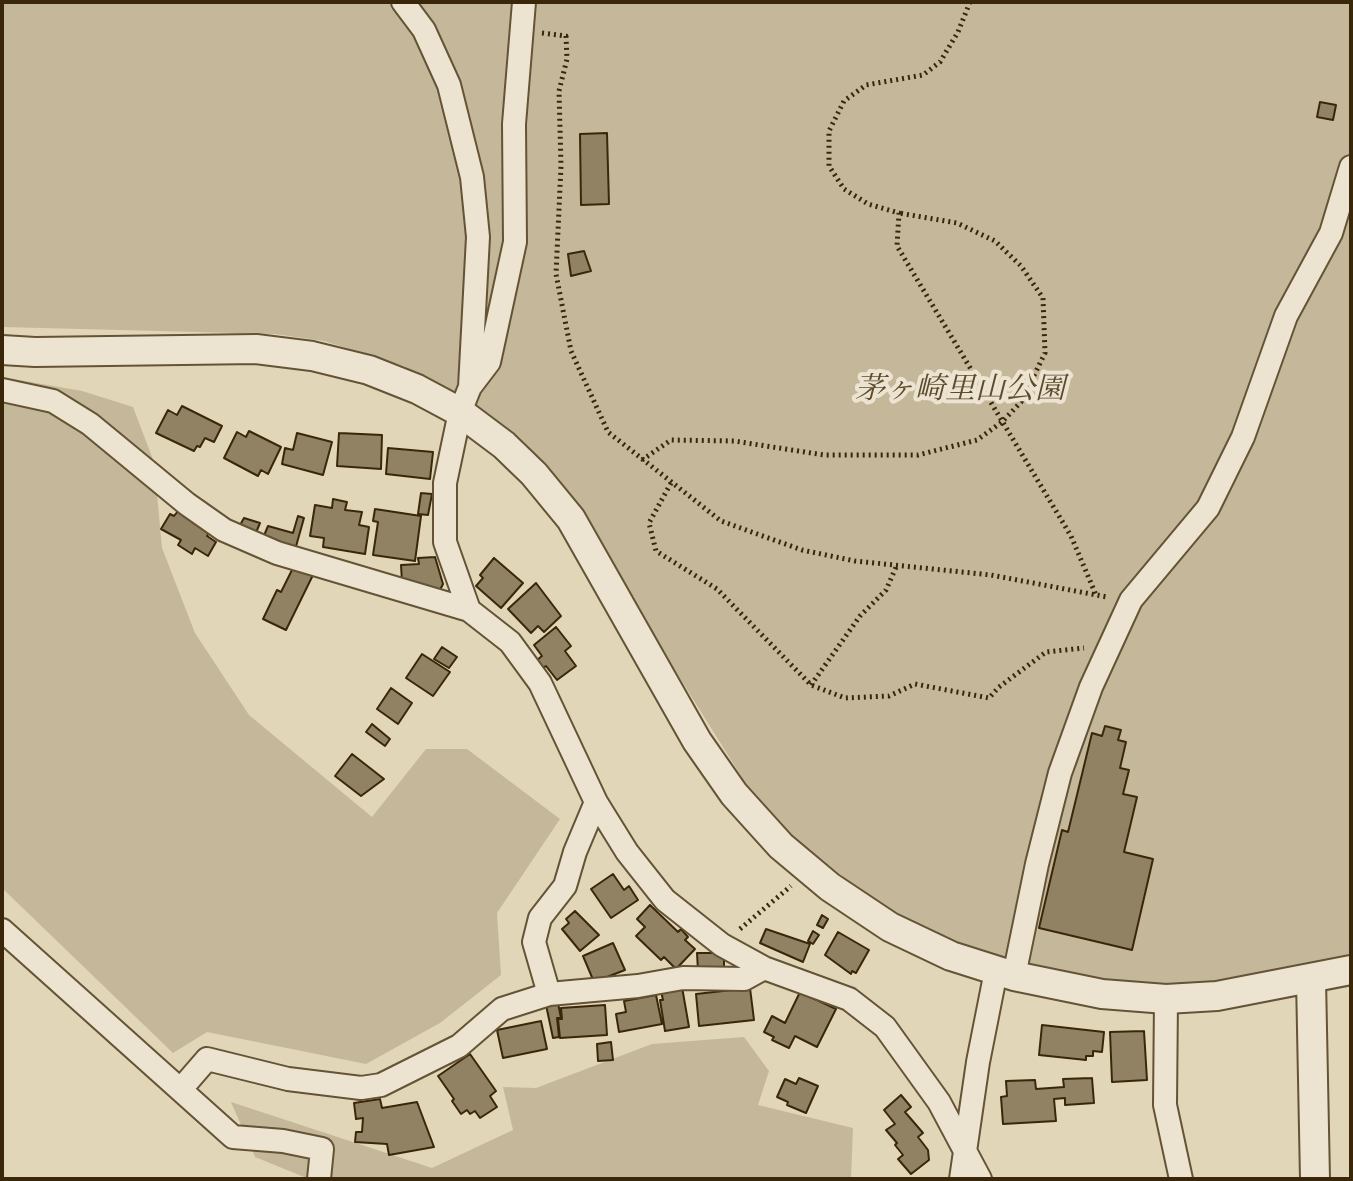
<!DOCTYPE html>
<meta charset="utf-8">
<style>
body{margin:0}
#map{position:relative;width:1353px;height:1181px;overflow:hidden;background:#e2d6b8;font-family:"IM FELL French Canon",serif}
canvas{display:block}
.frame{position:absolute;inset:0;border:4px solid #3a2709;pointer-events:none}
</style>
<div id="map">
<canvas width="1353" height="1181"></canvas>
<div class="frame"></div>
</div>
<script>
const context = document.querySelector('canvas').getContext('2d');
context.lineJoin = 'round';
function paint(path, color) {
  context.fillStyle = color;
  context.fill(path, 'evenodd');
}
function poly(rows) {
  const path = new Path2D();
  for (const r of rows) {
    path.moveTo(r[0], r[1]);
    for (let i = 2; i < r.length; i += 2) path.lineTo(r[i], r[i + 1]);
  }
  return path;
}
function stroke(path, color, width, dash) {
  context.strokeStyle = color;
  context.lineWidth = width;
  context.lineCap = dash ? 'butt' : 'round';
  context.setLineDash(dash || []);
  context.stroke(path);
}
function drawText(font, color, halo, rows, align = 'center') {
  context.font = font + ' "IM FELL French Canon","Noto Serif JP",serif';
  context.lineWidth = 8;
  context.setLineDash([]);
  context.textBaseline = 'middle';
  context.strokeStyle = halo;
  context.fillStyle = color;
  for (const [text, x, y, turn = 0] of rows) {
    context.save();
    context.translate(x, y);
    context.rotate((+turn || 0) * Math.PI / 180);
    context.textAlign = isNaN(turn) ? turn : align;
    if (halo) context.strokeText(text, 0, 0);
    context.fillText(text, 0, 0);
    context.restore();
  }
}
paint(poly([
 [2,2,1351,2,1351,956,1255,977,1172,988,1107,983,963,949,920,925,881,907,795,838,746,784,568,499,473,408,404,366,324,341,275,334,2,327],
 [2,377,82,391,133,407,154,462,162,548,195,633,249,715,372,817,426,749,467,749,560,819,497,913,501,975,440,1023,366,1064,207,1032,173,1053,2,888],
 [744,1037,769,1071,758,1105,853,1128,851,1179,309,1179,255,1157,231,1102,432,1168,513,1130,503,1087,536,1088,652,1044]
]), '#c5b89a');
const building = poly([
 [1320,102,1336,105,1333,120,1317,117,1320,102],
 [607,133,609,204,581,205,580,134,607,133],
 [584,251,591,271,571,276,568,254,584,251],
 [182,406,222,426,214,442,205,438,200,447,197,446,194,451,156,433,168,410,177,415,182,406],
 [249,431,281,447,268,474,261,470,258,476,224,458,237,432,246,437,249,431],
 [297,433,332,442,323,475,282,464,285,448,293,450,297,433],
 [339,433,382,435,381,469,337,466,339,433],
 [388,448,433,452,430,479,386,474,388,448],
 [421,493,432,494,428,515,418,514,421,493],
 [333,499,347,502,345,510,362,512,359,525,369,527,365,554,323,547,324,538,310,536,315,505,332,508,333,499],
 [375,509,421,516,415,561,373,555,378,522,373,521,375,509],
 [178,511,211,530,207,536,216,542,208,556,195,548,192,554,178,545,181,540,161,529,170,514,174,516,178,511],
 [298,516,304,518,295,550,263,538,268,526,293,533,298,516],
 [244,518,260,523,255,535,239,527,244,518],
 [435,557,443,584,440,590,402,582,401,565,419,564,418,558,435,557],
 [494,558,523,583,501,608,476,586,483,578,480,575,494,558],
 [294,566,313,575,286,630,263,619,277,590,281,592,294,566],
 [536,583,561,616,544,632,538,626,531,633,508,609,536,583],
 [556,627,571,646,565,651,576,666,557,680,546,666,543,668,537,660,542,656,534,645,556,627],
 [442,647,457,657,449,668,434,659,442,647],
 [422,654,450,672,433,696,406,678,422,654],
 [391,688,412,703,398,724,377,709,391,688],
 [372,724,390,739,385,746,366,732,372,724],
 [1105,726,1121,730,1118,740,1126,742,1120,768,1129,770,1123,794,1137,797,1124,852,1153,859,1132,950,1039,928,1062,830,1068,832,1092,733,1102,736,1105,726],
 [352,754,384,779,361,796,335,776,352,754],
 [613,874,624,890,629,886,638,900,611,918,591,889,613,874],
 [650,905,678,932,681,929,688,937,685,940,695,949,676,969,664,957,661,960,636,936,645,927,637,919,650,905],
 [575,911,599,935,580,951,562,929,569,923,566,919,575,911],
 [822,915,828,919,823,928,817,925,822,915],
 [766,929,810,944,803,962,760,943,766,929],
 [813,931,819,935,813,944,808,941,813,931],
 [838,932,869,950,856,973,852,971,851,974,825,955,838,932],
 [613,943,625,970,594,982,583,956,613,943],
 [697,953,724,953,724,971,698,971,697,953],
 [682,987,689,1027,665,1031,660,1000,663,1000,661,991,682,987],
 [750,988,754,1020,699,1026,696,994,750,988],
 [800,992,836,1009,817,1047,795,1036,789,1048,772,1040,774,1037,764,1032,772,1016,785,1023,800,992],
 [656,995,662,1024,619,1032,616,1014,626,1012,624,1001,656,995],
 [558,1003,561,1018,557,1018,559,1037,553,1038,546,1005,558,1003],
 [605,1005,607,1035,560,1038,558,1019,562,1019,561,1008,605,1005],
 [541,1021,547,1049,503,1058,497,1030,541,1021],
 [1042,1025,1104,1032,1102,1052,1093,1051,1093,1056,1086,1056,1086,1060,1039,1055,1042,1025],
 [1144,1031,1147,1080,1112,1082,1110,1032,1144,1031],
 [611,1042,613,1060,598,1061,597,1044,611,1042],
 [470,1054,496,1091,490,1096,497,1107,480,1118,475,1111,470,1114,467,1110,461,1114,452,1101,454,1099,438,1076,470,1054],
 [799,1078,818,1086,806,1113,787,1105,788,1102,777,1097,785,1079,796,1084,799,1078],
 [1092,1078,1094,1103,1065,1105,1065,1098,1054,1099,1056,1121,1003,1124,1001,1097,1007,1096,1006,1081,1035,1080,1036,1089,1064,1087,1063,1079,1092,1078],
 [901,1095,911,1107,905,1112,923,1133,918,1137,928,1150,929,1160,911,1174,898,1159,903,1155,895,1145,897,1143,886,1130,895,1124,884,1110,901,1095],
 [380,1099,382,1108,417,1102,434,1147,389,1155,387,1144,355,1142,356,1132,362,1132,363,1118,356,1119,354,1103,380,1099]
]);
paint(building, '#918264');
stroke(building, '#3a2709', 2);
const minor = poly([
 [403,2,424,30,449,85,472,177,478,237,470,387],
 [2,390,53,401,90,424,187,504,224,530,277,553,469,610,510,642,540,683,596,802,627,852,665,900,722,945,764,968,849,999,885,1027,939,1102,980,1179],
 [469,610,445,542,445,483,460,412,470,387,489,362,515,242,514,124,524,2],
 [2,930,233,1137,283,1141,322,1149,319,1179],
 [1014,976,1037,864,1060,773,1091,687,1131,600,1208,508,1243,437,1286,316,1331,233,1351,167],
 [549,994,534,942,540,918,565,886,575,852,596,802],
 [1166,999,1165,1105,1181,1179],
 [181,1089,207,1059,288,1079,361,1088,381,1085,459,1046,502,1009,549,994,638,986,683,978,744,979,764,968],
 [961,1179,978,1062,996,971]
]);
const tertiary = poly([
 [2,350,35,352,256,349,312,356,369,370,417,389,460,412,504,445,534,474,571,519,697,741,734,794,781,846,830,887,890,927,951,956,1014,976,1102,994,1166,999,1217,996,1351,970],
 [1311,979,1315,1179]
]);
stroke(minor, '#645335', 26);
stroke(tertiary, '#645335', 32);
stroke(poly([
 [970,2,958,32,940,62,923,75,866,85,844,101,829,131,829,166,844,189,868,204,899,213,897,246,1071,536,1096,595],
 [542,33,566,36,567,59,559,91,561,166,556,274,571,351,608,432,721,521,802,550,855,561,991,575,1107,597],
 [642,460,671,440,734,441,824,455,918,455,977,440,1002,422,1021,402,1045,353,1043,298,1021,266,995,241,957,223,899,213],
 [671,483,649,523,656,551,717,589,811,685,845,698,889,696,915,684,989,698,999,687,1046,652,1084,648],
 [811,685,860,616,886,590,897,565],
 [740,929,791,886]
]), '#3a2709', 5, [2, 4]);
stroke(minor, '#ece4d1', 22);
stroke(tertiary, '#ece4d1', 28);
drawText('italic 30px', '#5d4b2d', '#ece4d1', [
 ["茅ヶ崎里山公園",960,391]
]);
</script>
